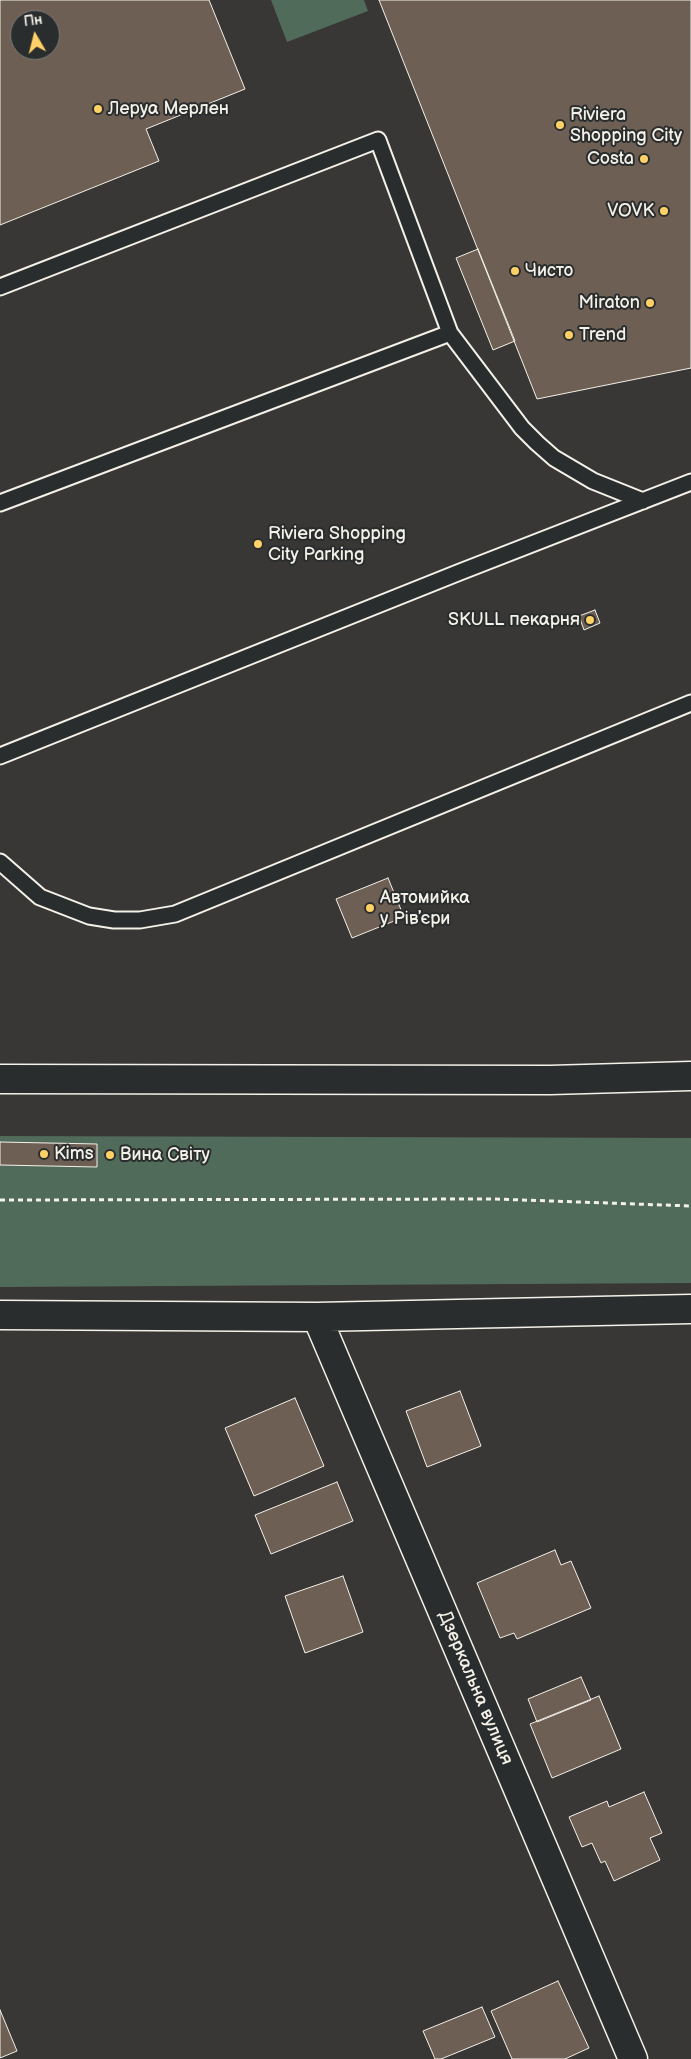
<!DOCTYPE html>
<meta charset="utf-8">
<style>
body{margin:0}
#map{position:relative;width:691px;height:2059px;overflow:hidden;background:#383736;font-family:"Balsamiq Sans",sans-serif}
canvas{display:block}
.north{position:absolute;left:10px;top:10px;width:50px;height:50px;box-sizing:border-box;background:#2a2d2e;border:1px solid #7b7b78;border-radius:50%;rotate:352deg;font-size:14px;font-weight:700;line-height:20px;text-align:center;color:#f4f1e8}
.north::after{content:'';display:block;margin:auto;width:18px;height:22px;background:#ffd166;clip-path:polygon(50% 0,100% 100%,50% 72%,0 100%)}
</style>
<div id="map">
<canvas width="691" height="2059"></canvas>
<div class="north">Пн</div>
</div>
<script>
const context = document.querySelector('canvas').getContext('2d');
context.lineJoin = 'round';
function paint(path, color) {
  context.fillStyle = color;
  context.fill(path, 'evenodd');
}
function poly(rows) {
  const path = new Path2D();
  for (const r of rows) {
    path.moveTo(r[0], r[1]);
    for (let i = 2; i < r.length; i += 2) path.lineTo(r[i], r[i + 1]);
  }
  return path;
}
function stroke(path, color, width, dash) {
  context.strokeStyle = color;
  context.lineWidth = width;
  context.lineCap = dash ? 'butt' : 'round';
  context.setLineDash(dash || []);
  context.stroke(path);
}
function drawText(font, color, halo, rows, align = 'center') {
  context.font = font + ' "Balsamiq Sans",sans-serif';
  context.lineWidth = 4;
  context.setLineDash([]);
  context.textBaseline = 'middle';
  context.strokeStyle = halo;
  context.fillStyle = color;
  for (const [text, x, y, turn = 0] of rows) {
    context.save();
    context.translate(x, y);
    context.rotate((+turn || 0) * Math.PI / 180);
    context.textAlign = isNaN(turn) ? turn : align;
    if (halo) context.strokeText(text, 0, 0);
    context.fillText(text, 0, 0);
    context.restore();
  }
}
paint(poly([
 [271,0,364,0,368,11,287,42],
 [0,1136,691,1138,691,1283,0,1287]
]), '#506b5a');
const building = poly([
 [0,0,209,0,245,89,146,129,159,161,0,225,0,0],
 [20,20,50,20,50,50,20,50,20,20],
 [379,0,691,0,691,368,537,399,379,0],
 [478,249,515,341,493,350,456,258,478,249],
 [595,610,600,623,584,630,579,616,595,610],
 [388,878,404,917,352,938,336,899,388,878],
 [0,1142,97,1144,97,1167,0,1165,0,1142],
 [460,1391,481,1446,427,1467,406,1411,460,1391],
 [295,1398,324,1466,254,1496,225,1428,295,1398],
 [337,1482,353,1521,271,1554,255,1515,337,1482],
 [555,1550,561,1565,571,1561,591,1608,517,1639,514,1633,500,1638,477,1583,555,1550],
 [343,1576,363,1632,305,1653,285,1596,343,1576],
 [581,1677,591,1700,537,1722,528,1699,581,1677],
 [599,1696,621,1749,552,1778,530,1724,599,1696],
 [644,1792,662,1833,650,1838,660,1860,614,1881,605,1861,601,1863,592,1843,582,1847,569,1817,607,1801,609,1807,644,1792],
 [558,1981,589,2048,565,2059,512,2059,491,2011,558,1981],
 [482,2007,495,2037,441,2059,435,2059,423,2031,482,2007],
 [0,2010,17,2051,0,2058,0,2010]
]);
paint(building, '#6e5f54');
stroke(building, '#f4f1e8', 1);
const lane = poly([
 [0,287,378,140,450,333,522,428,537,443,554,458,593,481,643,501],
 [0,503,450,333],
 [0,756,460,572,691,482],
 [0,862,40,897,89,916,114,920,140,920,175,914,691,703]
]);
const street = poly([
 [0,1315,317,1317,691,1309],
 [317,1317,633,2059]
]);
const highway = poly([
 [0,1079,550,1080,691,1076]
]);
stroke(lane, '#f4f1e8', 19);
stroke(street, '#f4f1e8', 31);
stroke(highway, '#f4f1e8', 31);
stroke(poly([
 [0,1200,495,1199,691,1206]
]), '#f4f1e8', 3, [5, 4]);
stroke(lane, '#2a2d2e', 15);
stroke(street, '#2a2d2e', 28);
stroke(highway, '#2a2d2e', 28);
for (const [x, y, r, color] of [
 [98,109,5,"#ffd166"],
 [560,125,5,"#ffd166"],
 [644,159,5,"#ffd166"],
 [664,211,5,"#ffd166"],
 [515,271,5,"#ffd166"],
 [650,303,5,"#ffd166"],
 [569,335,5,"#ffd166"],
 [258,544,5,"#ffd166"],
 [590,620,5,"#ffd166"],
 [370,908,5,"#ffd166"],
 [44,1154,5,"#ffd166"],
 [110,1155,5,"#ffd166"]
]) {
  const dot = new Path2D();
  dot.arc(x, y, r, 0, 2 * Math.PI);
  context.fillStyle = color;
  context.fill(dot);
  stroke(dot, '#2a2d2e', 2);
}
drawText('18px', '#f4f1e8', '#2a2d2e', [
 ["Леруа Мерлен",108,109],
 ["Riviera",570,115],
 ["Shopping City",570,136],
 ["Costa",634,159,"right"],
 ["VOVK",654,211,"right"],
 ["Чисто",525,271],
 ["Miraton",640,303,"right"],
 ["Trend",579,335],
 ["Riviera Shopping",268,534],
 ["City Parking",268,555],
 ["SKULL пекарня",580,620,"right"],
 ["Автомийка",380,898],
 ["у Рівʼєри",380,919],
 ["Kims",54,1154],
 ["Вина Світу",120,1155]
], 'left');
drawText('18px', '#f4f1e8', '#2a2d2e', [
 ["Дзеркальна вулиця",475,1688,67]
]);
</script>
